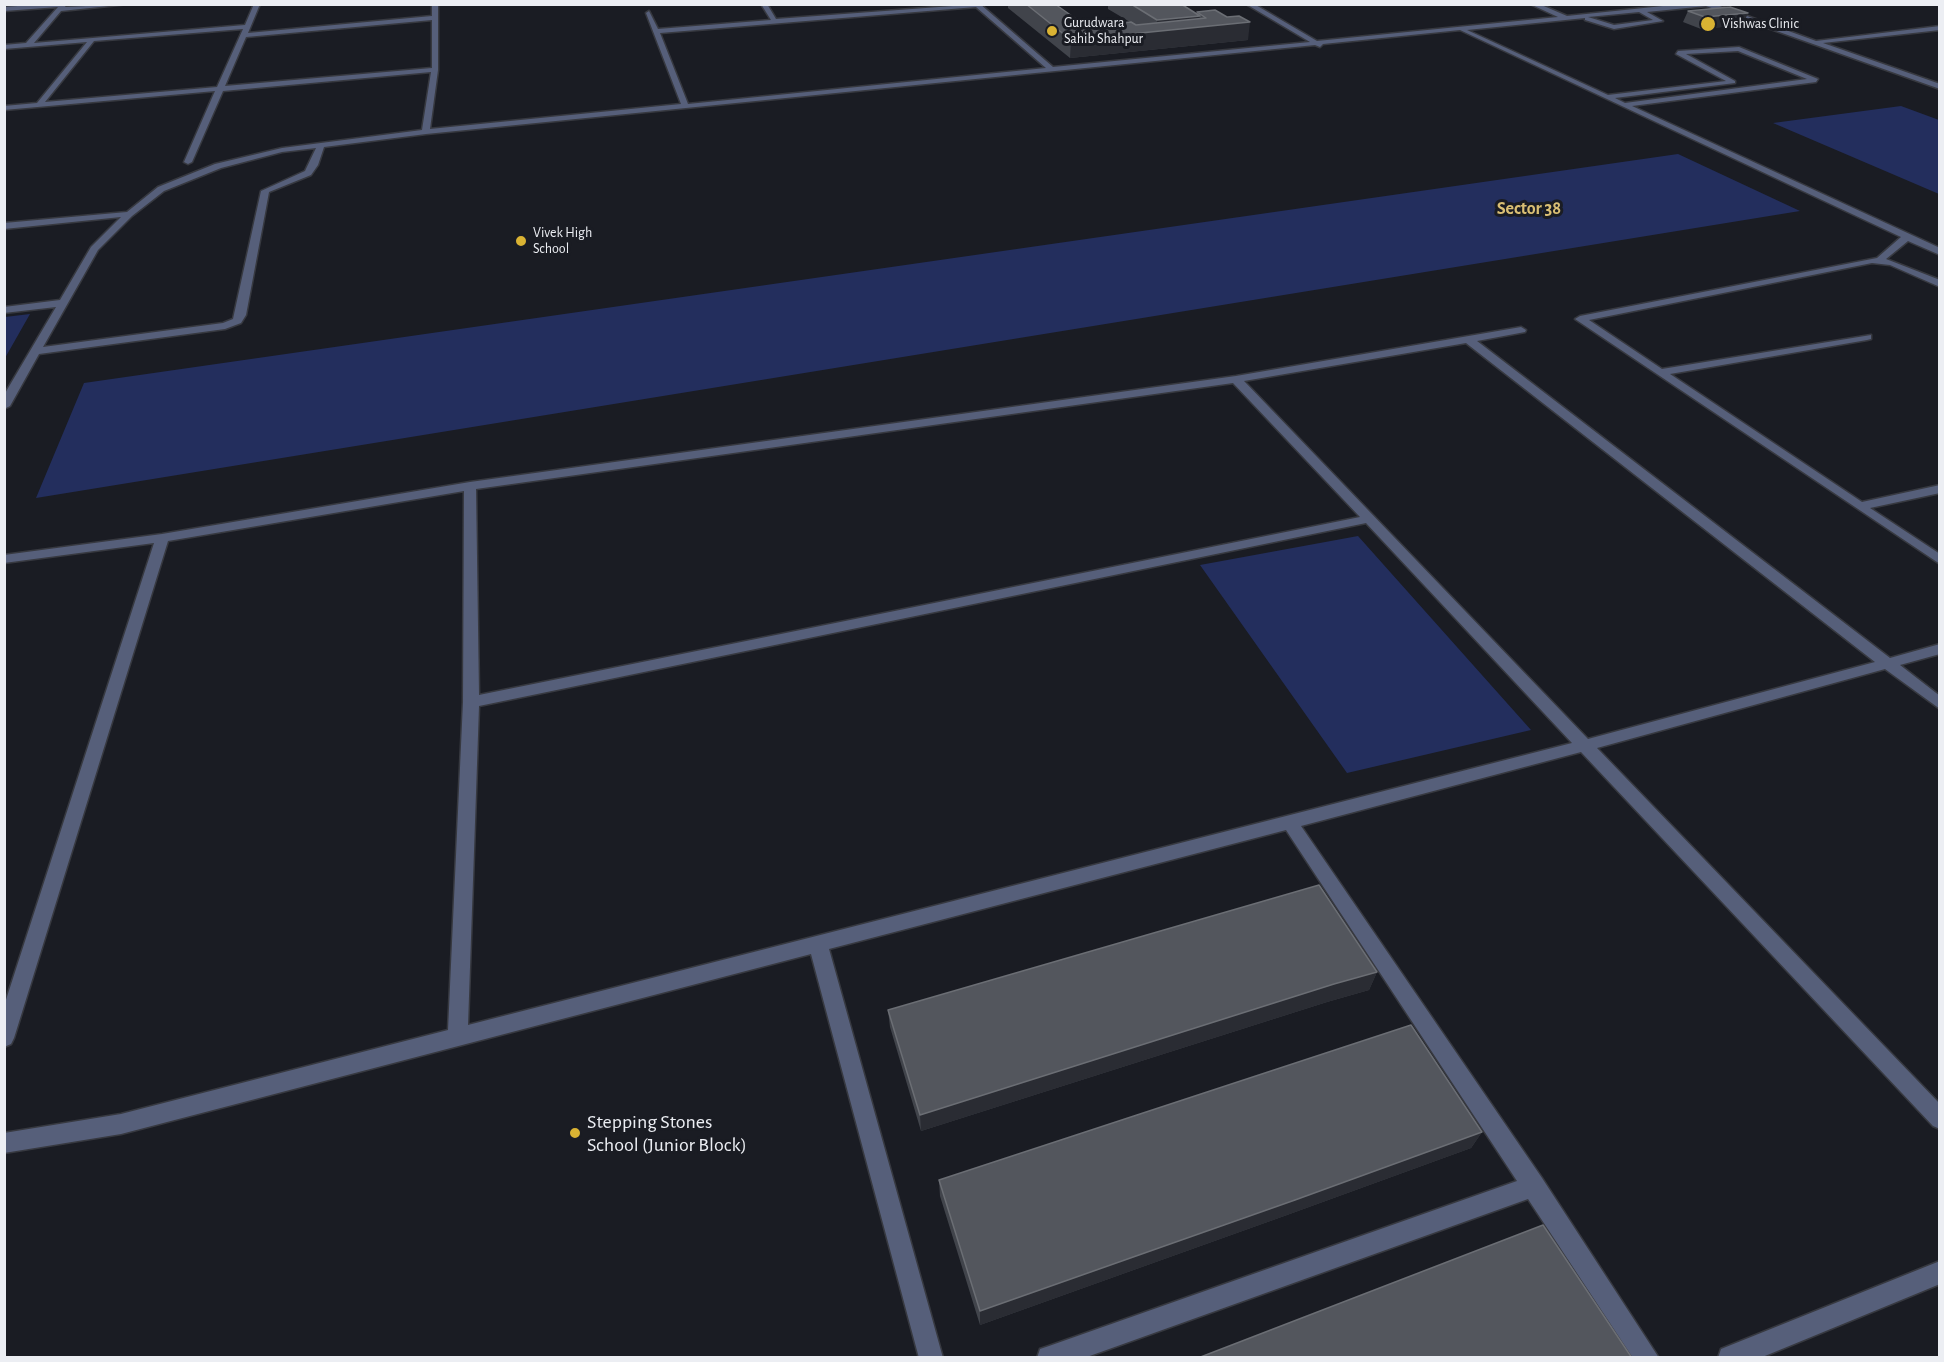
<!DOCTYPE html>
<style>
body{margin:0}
#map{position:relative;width:1944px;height:1362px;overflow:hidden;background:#1a1c23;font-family:"Alegreya Sans",sans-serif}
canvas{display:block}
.frame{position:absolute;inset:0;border:6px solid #eceef3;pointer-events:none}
</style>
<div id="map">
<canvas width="1944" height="1362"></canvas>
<div class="frame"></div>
</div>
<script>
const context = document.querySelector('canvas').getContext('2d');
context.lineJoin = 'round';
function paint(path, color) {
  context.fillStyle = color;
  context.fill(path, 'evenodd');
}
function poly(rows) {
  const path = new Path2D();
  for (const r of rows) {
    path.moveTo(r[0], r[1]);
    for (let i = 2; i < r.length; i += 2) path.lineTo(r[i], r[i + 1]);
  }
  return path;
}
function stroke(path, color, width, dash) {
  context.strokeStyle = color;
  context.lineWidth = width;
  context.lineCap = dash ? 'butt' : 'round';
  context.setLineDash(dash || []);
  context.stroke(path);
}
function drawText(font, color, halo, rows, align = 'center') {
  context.font = font + ' "Alegreya Sans",sans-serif';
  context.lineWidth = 6;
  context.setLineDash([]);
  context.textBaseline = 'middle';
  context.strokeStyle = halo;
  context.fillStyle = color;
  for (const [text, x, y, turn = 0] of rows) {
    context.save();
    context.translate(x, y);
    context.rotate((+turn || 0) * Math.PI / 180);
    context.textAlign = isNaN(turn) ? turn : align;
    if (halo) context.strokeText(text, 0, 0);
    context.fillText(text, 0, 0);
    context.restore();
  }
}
paint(poly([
 [1901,106,1939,120,1939,194,1773,123],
 [1678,154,1800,211,36,498,84,383],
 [30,314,5,358,5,317],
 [1358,536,1531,730,1347,773,1200,565]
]), '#232e5d');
const minor = poly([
 [45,4,67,4,65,7,128,4,61,11,34,43,245,25,254,4,260,4,248,33,432,16,432,4,438,4,438,70,430,129,681,104,646,13,649,11,658,29,771,20,761,4,767,4,776,19,980,4,1053,67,1310,42,1246,4,1254,4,1317,41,1558,17,1530,4,1539,4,1567,16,1682,4,1714,4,1816,41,1940,26,1940,30,1823,43,1940,84,1940,89,1706,6,1647,12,1663,21,1614,29,1585,20,1585,18,1467,30,1608,95,1726,81,1676,54,1678,51,1739,47,1818,79,1816,82,1632,106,1940,248,1940,255,1908,241,1886,259,1940,280,1940,287,1890,265,1872,263,1589,320,1662,369,1871,335,1871,339,1867,340,1670,374,1862,502,1940,485,1940,493,1870,508,1940,554,1940,564,1575,319,1580,316,1877,258,1901,237,1460,30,1323,44,1320,47,1315,45,426,134,324,147,318,165,311,175,269,192,246,315,241,323,225,329,39,354,10,406,4,409,4,395,56,307,4,313,4,307,60,300,91,247,121,217,4,229,4,223,127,212,158,187,215,164,282,148,422,130,431,72,223,91,192,162,188,164,184,162,215,91,4,110,4,106,37,103,87,42,4,49,4,45,26,43,58,7,4,11,4,7,45,4],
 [976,7,1046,68,688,104,660,33,976,7],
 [1639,12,1653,20,1614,25,1588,17,1639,12],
 [432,20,432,68,225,86,246,37,432,20],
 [243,29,217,87,45,102,94,41,243,29],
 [1738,51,1807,79,1625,103,1615,98,1735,83,1735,81,1686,54,1738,51],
 [316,148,305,171,261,191,233,319,223,323,43,347,98,250,132,216,164,191,221,168,282,152,316,148],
 [1521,327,1526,330,1525,332,1477,341,1890,658,1940,644,1940,654,1900,665,1940,696,1940,709,1885,669,1597,748,1940,1104,1940,1129,1933,1126,1581,752,1301,826,1542,1178,1659,1358,1633,1358,1528,1199,1084,1358,1037,1358,1040,1349,1049,1346,1517,1181,1286,830,829,949,943,1358,919,1358,811,954,121,1134,4,1153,4,1133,121,1114,448,1030,463,702,464,491,168,541,14,1038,11,1044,4,1047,4,1006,154,543,4,563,4,555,162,534,470,482,1236,376,1521,327],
 [1466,343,1875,662,1588,739,1244,381,1466,343],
 [1233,383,1360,517,479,695,476,489,1233,383],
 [1366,523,1572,743,468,1025,479,706,1366,523],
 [1940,1261,1940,1284,1760,1358,1718,1358,1721,1349,1940,1261]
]);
stroke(minor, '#373940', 3);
paint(minor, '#565f7a');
paint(poly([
 [1008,4,1055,4,1086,26,1130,22,1108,9,1108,4,1181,4,1197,14,1197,12,1248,40,1070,58,1008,8],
 [1688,11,1743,25,1701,29,1683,22],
 [1377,972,1369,990,1327,1002,921,1131,890,1027,888,1010],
 [1482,1132,1471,1148,1287,1215,980,1325,940,1196,939,1180]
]), '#41444b');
paint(poly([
 [1748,13,1743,25,1701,29,1705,17],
 [1200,16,1198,27,1250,22,1248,40,1070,58,1071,40,1156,31,1157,20],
 [1377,972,1369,990,1327,1002,921,1131,920,1115,1334,984],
 [1482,1132,1471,1148,1287,1215,980,1325,980,1311]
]), '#2a2c33');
const building = poly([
 [1026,4,1055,4,1086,26,1131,22,1136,25,1206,18,1197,12,1215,10,1227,17,1239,16,1250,22,1071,40,1026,4],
 [1131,4,1181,4,1200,16,1157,20,1131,4],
 [1730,7,1748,13,1705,17,1688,11,1730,7],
 [1319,885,1377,972,1334,984,920,1115,888,1010,1319,885],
 [1411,1025,1482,1132,1295,1200,980,1311,939,1180,1411,1025],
 [1543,1225,1632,1358,1198,1358,1543,1225]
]);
paint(building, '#53565d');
stroke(building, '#6b6e74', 1.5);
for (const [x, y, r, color] of [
 [1708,24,8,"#dab333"],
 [1052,31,6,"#dab333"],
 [521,241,6,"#dab333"],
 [575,1133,6,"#dab333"]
]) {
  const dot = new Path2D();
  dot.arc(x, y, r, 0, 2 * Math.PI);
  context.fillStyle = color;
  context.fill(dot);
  stroke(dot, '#1a1c23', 2);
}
drawText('14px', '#eceef3', '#1a1c23', [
 ["Gurudwara",1064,23],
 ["Sahib Shahpur",1064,39],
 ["Vishwas Clinic",1722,24],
 ["Vivek High",533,233],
 ["School",533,249]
], 'left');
drawText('bold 18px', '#dabf74', '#1a1c23', [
 ["Sector 38",1529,209]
]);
drawText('20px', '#eceef3', '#1a1c23', [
 ["Stepping Stones",587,1122],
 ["School (Junior Block)",587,1145]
], 'left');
</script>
